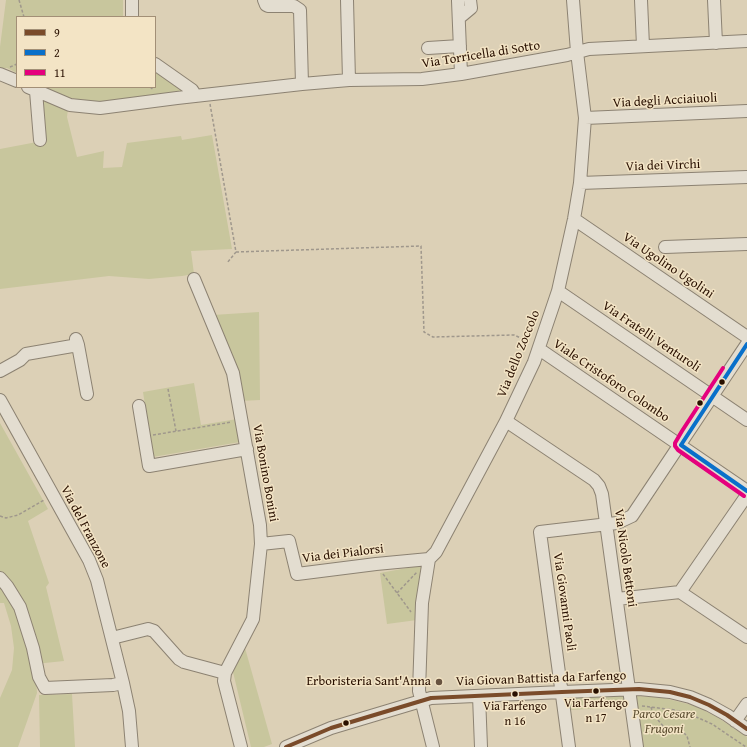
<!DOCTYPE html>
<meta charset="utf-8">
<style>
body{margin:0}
#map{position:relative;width:747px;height:747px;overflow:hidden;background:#dcd0b6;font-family:"Gentium Book Plus",serif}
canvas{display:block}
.legend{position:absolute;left:16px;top:16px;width:140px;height:72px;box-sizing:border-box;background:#f3e4c5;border:1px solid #a28f76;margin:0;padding:5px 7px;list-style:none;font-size:12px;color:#291000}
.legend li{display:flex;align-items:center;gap:8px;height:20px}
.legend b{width:20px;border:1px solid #a28f76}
</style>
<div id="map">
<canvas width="747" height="747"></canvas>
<ul class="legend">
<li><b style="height:5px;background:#7a4b2a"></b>9</li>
<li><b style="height:5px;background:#0970ca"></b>2</li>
<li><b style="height:5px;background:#e5007d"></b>11</li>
</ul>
</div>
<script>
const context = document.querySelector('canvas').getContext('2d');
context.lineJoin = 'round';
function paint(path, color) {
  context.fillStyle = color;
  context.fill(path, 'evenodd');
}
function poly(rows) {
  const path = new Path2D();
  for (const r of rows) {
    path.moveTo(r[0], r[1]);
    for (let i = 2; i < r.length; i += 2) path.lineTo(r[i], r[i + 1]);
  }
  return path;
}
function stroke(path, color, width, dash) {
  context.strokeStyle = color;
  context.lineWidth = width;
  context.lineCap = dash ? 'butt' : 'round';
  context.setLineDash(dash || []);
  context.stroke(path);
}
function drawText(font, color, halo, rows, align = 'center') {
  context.font = font + ' "Gentium Book Plus",serif';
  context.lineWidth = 3;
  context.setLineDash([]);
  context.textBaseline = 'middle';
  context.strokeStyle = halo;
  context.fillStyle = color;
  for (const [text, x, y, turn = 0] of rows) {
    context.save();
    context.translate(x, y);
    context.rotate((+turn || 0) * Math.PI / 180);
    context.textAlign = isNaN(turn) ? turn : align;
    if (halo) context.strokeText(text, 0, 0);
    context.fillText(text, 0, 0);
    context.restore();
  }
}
paint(poly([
 [6,0,123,0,123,17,17,17,17,73,7,68,0,69,0,47],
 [155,68,189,94,102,102,69,98,48,89,46,91,38,87,155,87],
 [40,100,68,109,67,117,77,157,104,151,103,168,122,167,127,143,181,136,182,140,212,135,232,249,191,251,194,274,182,276,149,279,109,276,0,289,0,149,37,142],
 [259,312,260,400,240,401,213,315],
 [194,383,201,425,237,419,240,442,153,457,143,392],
 [0,423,48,509,28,521,49,583,46,587,64,661,35,664,37,693,18,747,0,747,0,698,12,670,14,648,11,626,4,603,0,603],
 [423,565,417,620,387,624,380,573],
 [245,648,272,744,264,747,251,747,233,672],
 [72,694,75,747,40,747,39,695],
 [624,695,626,707,569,710,568,698],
 [636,696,664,698,692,705,705,711,717,717,747,737,747,747,642,747]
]), '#c8c69d');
const minor = poly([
 [264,0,266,5,268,6,294,6,300,10,302,84],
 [347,0,349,80],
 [641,0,643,46],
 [714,0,716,43],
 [458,1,461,74],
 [132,17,132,0],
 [459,18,471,8,470,0],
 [428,48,460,46],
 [155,64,192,90,196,96],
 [0,74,17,81],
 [28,87,70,105,100,108,177,98,302,84,349,80,422,79,461,74,567,55,589,49,747,41],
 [36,91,40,140],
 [585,118,747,111],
 [580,183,747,177],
 [574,219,747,337],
 [665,247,747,244],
 [194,279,233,373,260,525,261,544,253,619,225,673,224,681,241,747],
 [558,291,747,420],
 [78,345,87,394],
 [539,349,747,491],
 [0,371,20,360,26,354,78,345,76,339],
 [0,400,89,560,97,580,123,683,129,711,132,747],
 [139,406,149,466,247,449],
 [506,421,594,480,599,486,602,494,637,747],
 [261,544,289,541,297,574,376,564,429,559],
 [0,578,7,586,20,607,33,648,39,677,45,688,113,685,123,683],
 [680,592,747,637],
 [617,599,680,592,747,495],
 [112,638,148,629,154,631,179,659,184,662,225,673],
 [479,696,481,747],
 [735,721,747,704],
 [286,747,331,728,431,698,562,692,639,689,670,692,690,697,709,705,727,715,747,729],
 [433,747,419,691,422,603,429,559,436,552,506,421,534,362,558,291,574,219,580,183,585,118,577,52,573,0],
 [569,747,540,532,617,523,632,516,747,344]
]);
stroke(minor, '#8c8272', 14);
stroke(poly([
 [19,0,24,17],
 [10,67,17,64],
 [150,87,154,90],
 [210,104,236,252,227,263],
 [236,252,421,246,424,332,433,337,514,335,530,342],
 [168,389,176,431],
 [153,435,232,422],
 [0,516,6,518,18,515,44,500],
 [383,574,411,612],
 [397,593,417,572],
 [574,706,622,706],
 [642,706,675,710,694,716,712,724,746,747],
 [651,707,653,714,663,726,683,732,687,736,690,747]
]), '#9f978c', 1.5, [3, 2]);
stroke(minor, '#e3ddd0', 12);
stroke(poly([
 [286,747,331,728,431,698,562,692,639,689,670,692,690,697,709,705,727,715,747,729]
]), '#7a4b2a', 4);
stroke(poly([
 [681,445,747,344],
 [681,445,747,491]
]), '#0970ca', 4);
stroke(poly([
 [723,368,682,431,675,443,675,446,678,450,744,496]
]), '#e5007d', 4);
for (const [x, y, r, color] of [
 [722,382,3.5,"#291000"],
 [700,403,3.5,"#291000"],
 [439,682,4,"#685340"],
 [596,691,3.5,"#291000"],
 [515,694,3.5,"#291000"],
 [346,723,3.5,"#291000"]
]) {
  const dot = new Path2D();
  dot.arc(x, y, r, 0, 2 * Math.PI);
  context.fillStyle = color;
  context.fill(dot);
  stroke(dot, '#f3e4c5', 1.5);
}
drawText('12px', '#291000', '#f3e4c5', [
 ["Via Farfengo",596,704],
 ["n 17",596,719],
 ["Via Farfengo",515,707],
 ["n 16",515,722]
]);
drawText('13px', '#291000', '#f3e4c5', [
 ["Via Torricella di Sotto",481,55,-9],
 ["Via degli Acciaiuoli",665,101,-3],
 ["Via dei Virchi",663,166,-2],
 ["Via Ugolino Ugolini",668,266,34],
 ["Via Fratelli Venturoli",651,337,34],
 ["Via dello Zoccolo",519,354,-68],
 ["Viale Cristoforo Colombo",611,381,34],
 ["Via Bonino Bonini",265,473,80],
 ["Via del Franzone",85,527,62],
 ["Via dei Pialorsi",343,554,-7],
 ["Via Nicolò Bettoni",625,558,82],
 ["Via Giovanni Paoli",564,602,82],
 ["Via Giovan Battista da Farfengo",541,679,-2]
]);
drawText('13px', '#291000', '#f3e4c5', [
 ["Erboristeria Sant'Anna",431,682]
], 'right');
drawText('italic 13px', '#5b4d30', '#f3e4c5', [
 ["Parco Cesare",664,715],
 ["Frugoni",664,730]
]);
</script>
